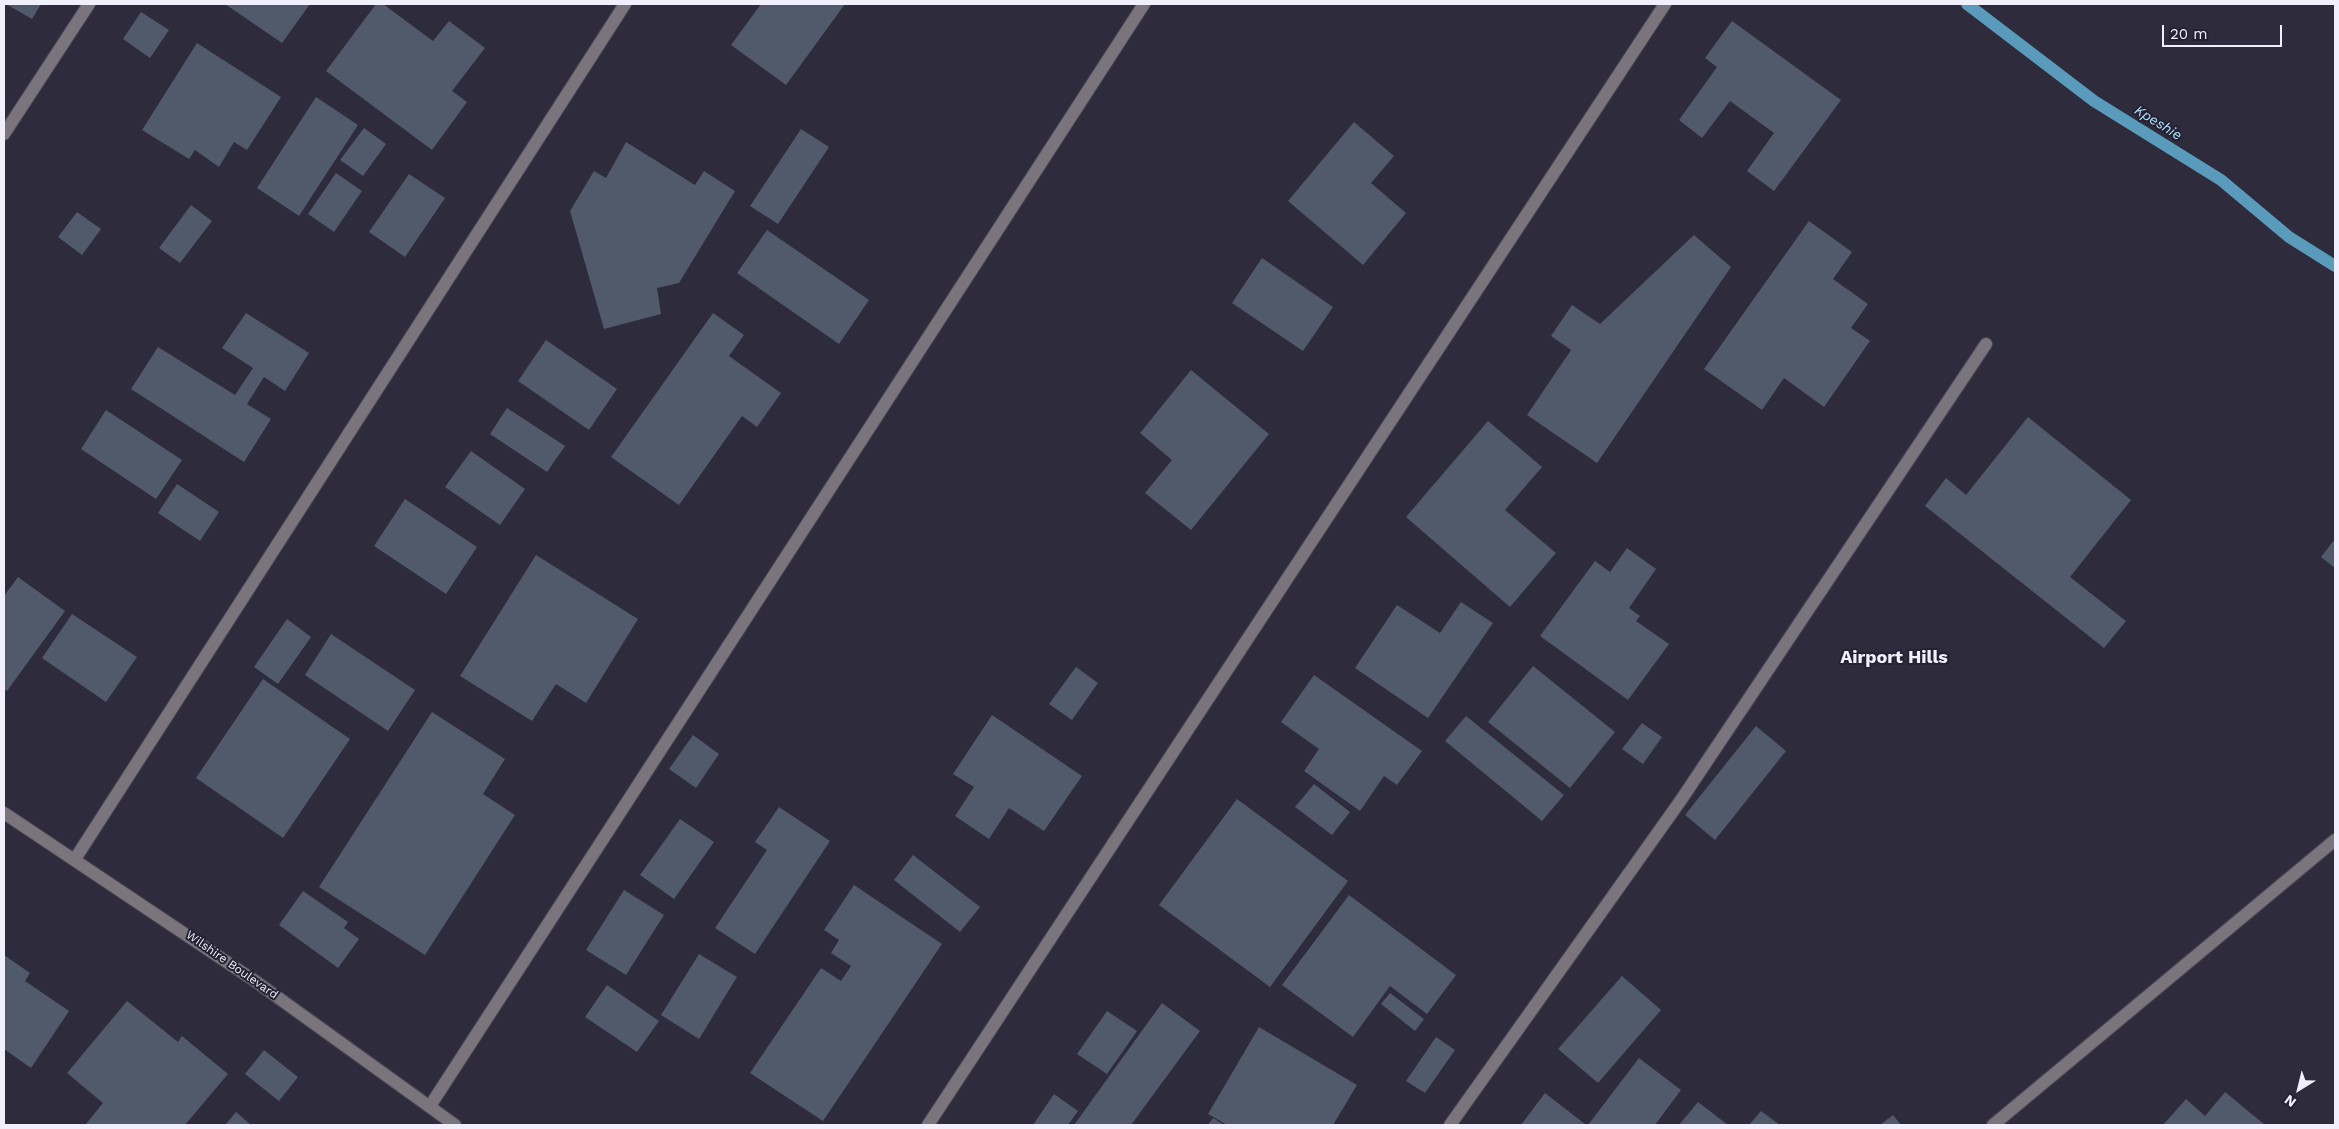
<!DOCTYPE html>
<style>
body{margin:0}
#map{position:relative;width:2339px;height:1129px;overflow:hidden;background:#2d2b3c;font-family:"Work Sans",sans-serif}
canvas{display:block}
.frame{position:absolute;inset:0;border:5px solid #f1effb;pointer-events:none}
.north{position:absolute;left:2274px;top:1064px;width:50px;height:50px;-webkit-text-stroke:4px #242132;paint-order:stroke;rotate:216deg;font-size:14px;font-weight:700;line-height:20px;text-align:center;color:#f1effb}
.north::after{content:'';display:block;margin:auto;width:18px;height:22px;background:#f1effb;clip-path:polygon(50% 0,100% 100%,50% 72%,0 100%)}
.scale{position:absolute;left:2162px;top:25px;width:120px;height:22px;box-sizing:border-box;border:2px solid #f1effb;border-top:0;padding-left:6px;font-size:15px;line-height:18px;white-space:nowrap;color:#f1effb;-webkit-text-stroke:4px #242132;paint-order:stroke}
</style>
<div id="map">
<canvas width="2339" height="1129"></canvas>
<div class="frame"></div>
<div class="north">N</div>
<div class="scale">20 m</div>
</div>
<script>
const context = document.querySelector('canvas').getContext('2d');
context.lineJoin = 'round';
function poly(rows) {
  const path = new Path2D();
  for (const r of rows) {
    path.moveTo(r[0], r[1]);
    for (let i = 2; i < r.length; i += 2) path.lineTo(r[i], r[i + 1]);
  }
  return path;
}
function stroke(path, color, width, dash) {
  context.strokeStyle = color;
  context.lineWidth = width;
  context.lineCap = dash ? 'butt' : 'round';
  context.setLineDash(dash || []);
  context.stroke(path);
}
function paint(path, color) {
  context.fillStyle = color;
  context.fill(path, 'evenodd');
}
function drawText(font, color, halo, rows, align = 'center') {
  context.font = font + ' "Work Sans",sans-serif';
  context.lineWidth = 4;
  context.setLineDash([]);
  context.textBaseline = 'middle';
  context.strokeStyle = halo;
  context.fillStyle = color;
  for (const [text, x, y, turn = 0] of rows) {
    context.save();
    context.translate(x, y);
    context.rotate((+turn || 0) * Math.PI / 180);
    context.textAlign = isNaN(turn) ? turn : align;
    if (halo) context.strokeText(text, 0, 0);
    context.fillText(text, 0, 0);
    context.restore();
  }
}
stroke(poly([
 [1967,4,2094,101,2221,180,2289,237,2335,266]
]), '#5a9aba', 12);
paint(poly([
 [6,4,41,4,32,19],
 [225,4,310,4,282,43],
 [376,4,383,4,433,41,449,21,485,48,452,91,467,102,432,150,326,71],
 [761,4,845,4,786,85,731,45],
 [141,12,169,30,150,58,123,39],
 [1732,21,1841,100,1774,191,1747,171,1774,133,1730,101,1702,138,1679,120,1717,67,1705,58],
 [197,43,281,97,247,150,234,142,219,167,195,150,189,159,142,130],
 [316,97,358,125,299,216,257,188],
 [1354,122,1394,156,1371,183,1406,213,1363,265,1288,201],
 [364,128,386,144,363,176,340,160],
 [801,129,829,147,778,224,750,206],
 [626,142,695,185,704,171,735,191,679,283,657,288,661,314,604,329,570,211,594,171,606,178],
 [336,173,362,191,334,232,308,214],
 [409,174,445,198,405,257,369,232],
 [191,205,212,221,180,263,159,248],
 [77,212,101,229,82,255,58,237],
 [1809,221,1852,252,1833,279,1868,304,1851,328,1870,341,1824,407,1784,378,1762,410,1704,369],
 [767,230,869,300,839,344,737,273],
 [1694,235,1731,267,1597,463,1527,415,1571,350,1551,336,1572,305,1600,324],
 [1262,258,1333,307,1303,351,1232,303],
 [246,313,309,353,285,391,264,377,247,404,271,419,244,462,131,389,158,347,235,395,253,368,222,348],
 [713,313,744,335,729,356,781,393,757,427,742,416,679,505,611,457],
 [546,340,617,389,589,430,518,381],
 [1191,370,1269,434,1191,530,1145,493,1172,460,1140,433],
 [507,408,565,446,547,472,490,434],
 [106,410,182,460,156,499,81,449],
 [2028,417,2131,500,2070,577,2126,621,2104,648,1925,506,1946,478,1966,495],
 [1488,421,1542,467,1505,510,1556,553,1510,607,1406,517],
 [471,451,525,489,500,525,445,487],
 [177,484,219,512,200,541,158,513],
 [405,499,477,547,446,594,374,546],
 [2335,539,2335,568,2321,557],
 [1627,548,1656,569,1629,608,1640,616,1636,621,1669,644,1628,700,1540,636,1595,561,1610,572],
 [536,555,638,619,586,703,556,684,532,721,460,676],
 [18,577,65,611,7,691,4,689,4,596],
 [1461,602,1493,623,1428,718,1355,668,1397,605,1440,633],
 [72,614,137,657,106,702,42,658],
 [287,619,311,637,278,684,254,667],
 [331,634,415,690,388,731,305,675],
 [1533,666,1615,732,1570,788,1488,722],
 [1076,667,1098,683,1072,720,1049,704],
 [1314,675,1422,751,1397,785,1384,776,1360,811,1304,771,1319,749,1281,722],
 [263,679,350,739,283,838,196,778],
 [432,712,505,759,483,794,515,815,425,955,319,887],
 [992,715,1082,776,1044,831,1009,808,989,839,955,816,974,787,953,774],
 [1466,716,1564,795,1542,821,1445,741],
 [1642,723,1662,737,1643,764,1622,749],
 [1756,726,1786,751,1715,840,1685,815],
 [693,735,719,754,696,788,669,769],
 [1314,784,1350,812,1332,835,1295,807],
 [1237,799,1348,881,1270,987,1159,905],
 [779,807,830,841,755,954,715,928,767,850,755,842],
 [680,819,714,842,674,899,640,875],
 [913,855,980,907,960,932,894,880],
 [854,885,942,944,823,1121,750,1073,821,968,841,981,851,966,831,953,839,940,824,930],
 [624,890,664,915,626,975,586,950],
 [303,891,348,922,344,928,359,939,338,968,279,925],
 [1349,895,1456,975,1427,1014,1390,986,1353,1037,1282,985],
 [699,954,737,977,699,1039,661,1015],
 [4,955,30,973,25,981,69,1011,31,1068,4,1049],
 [1622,976,1661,1010,1598,1083,1558,1049],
 [607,985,659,1021,637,1052,585,1017],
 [1390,993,1424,1019,1415,1031,1381,1004],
 [127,1001,178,1042,182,1036,228,1074,185,1125,85,1125,103,1103,67,1073],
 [1162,1003,1200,1031,1131,1125,1074,1125],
 [1107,1011,1137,1031,1107,1074,1077,1054],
 [1259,1027,1357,1085,1333,1125,1227,1125,1208,1114],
 [1436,1037,1455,1050,1425,1093,1406,1081],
 [264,1050,298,1077,279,1101,245,1074],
 [1639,1058,1681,1090,1655,1125,1588,1125],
 [2225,1092,2265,1125,2163,1125,2186,1099,2205,1116],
 [1545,1093,1585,1124,1584,1125,1521,1125],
 [1054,1094,1078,1111,1068,1125,1033,1125],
 [1698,1102,1728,1125,1679,1125],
 [1761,1111,1780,1125,1749,1125],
 [236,1112,251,1125,225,1125],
 [1893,1115,1901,1125,1880,1125],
 [1213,1118,1224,1125,1208,1125]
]), '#505a6b');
const minor = poly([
 [4,134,89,4],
 [4,813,255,981,455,1125],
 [75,859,625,4],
 [430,1106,1144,4],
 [928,1125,1665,4],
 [1450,1125,1681,800,1986,344],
 [1993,1125,2335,840]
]);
stroke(minor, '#484657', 14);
stroke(minor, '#7a747c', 12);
drawText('12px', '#f1effb', '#242132', [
 ["Wilshire Boulevard",232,965,35]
]);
drawText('italic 14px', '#afe0fc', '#242132', [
 ["Kpeshie",2158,123,32]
]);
drawText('bold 18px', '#f1effb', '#242132', [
 ["Airport Hills",1894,658]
]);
</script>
